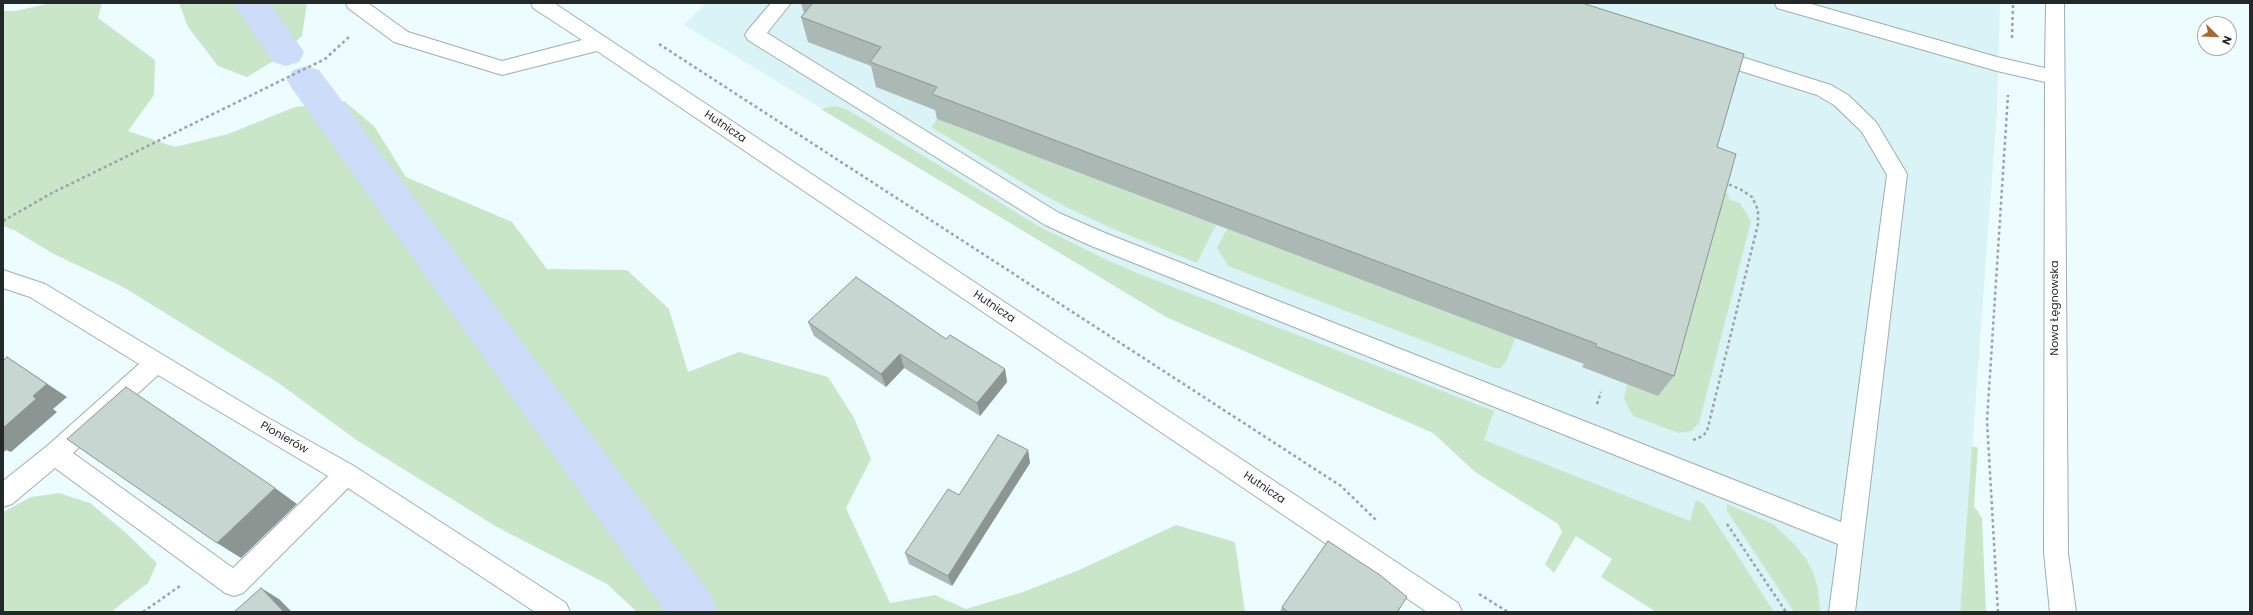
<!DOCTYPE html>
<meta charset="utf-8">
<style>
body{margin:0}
#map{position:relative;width:2253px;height:615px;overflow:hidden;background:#edfdff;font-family:Poppins,sans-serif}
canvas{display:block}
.frame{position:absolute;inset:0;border:4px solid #232929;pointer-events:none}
.north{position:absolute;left:2197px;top:16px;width:40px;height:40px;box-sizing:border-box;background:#fff;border:1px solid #a7a9a9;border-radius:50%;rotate:113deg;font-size:11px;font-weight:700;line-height:16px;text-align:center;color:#232929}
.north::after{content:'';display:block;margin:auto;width:14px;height:18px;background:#a96832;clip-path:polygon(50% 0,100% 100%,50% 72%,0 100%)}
</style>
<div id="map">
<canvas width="2253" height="615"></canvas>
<div class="frame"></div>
<div class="north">N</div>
</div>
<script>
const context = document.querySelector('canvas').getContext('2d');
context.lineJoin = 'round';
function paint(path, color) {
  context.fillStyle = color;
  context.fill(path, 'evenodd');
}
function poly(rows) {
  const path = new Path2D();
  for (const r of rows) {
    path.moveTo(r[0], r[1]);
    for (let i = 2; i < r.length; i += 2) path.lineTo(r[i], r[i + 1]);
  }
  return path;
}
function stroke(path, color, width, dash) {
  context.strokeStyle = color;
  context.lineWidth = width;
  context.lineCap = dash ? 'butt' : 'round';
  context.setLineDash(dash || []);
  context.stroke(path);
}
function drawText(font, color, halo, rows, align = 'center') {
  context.font = font + ' Poppins,sans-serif';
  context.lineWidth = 3.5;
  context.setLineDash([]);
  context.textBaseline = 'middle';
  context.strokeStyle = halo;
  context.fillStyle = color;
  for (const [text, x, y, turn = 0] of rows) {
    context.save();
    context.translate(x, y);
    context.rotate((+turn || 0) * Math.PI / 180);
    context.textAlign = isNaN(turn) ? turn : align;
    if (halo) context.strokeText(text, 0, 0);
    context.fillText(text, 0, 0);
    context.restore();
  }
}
paint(poly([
 [706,3,2000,3,1997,111,1960,612,1760,612,1433,433,1166,317,684,25]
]), '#d9f3f6');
paint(poly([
 [51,3,102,3,98,18,155,60,154,95,128,131,175,147,228,134,295,107,344,101,374,126,406,177,512,222,547,269,627,270,669,309,688,372,739,352,828,377,854,418,871,459,846,508,890,603,935,595,966,609,1023,592,1079,570,1176,525,1235,542,1245,612,637,612,607,584,497,527,358,441,277,382,123,287,52,253,14,230,3,226,3,11,16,11],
 [179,3,307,3,302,36,275,60,247,77,218,66,188,27],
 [835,106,848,110,1040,227,1103,258,1137,273,1494,411,1484,440,1690,521,1696,500,1704,504,1774,612,1656,612,1601,577,1612,559,1576,536,1554,573,1545,564,1562,532,1558,524,1475,472,1433,433,1166,317,821,109],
 [937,119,1216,225,1197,263,1116,230,1070,209,1031,188,931,127],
 [1717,190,1729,194,1728,199,1740,203,1751,221,1699,423,1691,431,1679,433,1633,416,1624,399,1627,384,1658,396],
 [1227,229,1515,338,1507,360,1501,368,1495,368,1228,266,1217,248],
 [1972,446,1978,448,1974,506,1982,518,1986,612,1960,612],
 [59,493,90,503,125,532,157,563,148,583,111,612,3,612,3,512,31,497],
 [1727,504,1773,524,1794,544,1807,560,1814,575,1818,589,1820,612,1794,612,1727,511]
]), '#c9e6c9');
paint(poly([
 [233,3,270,3,304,52,299,62,286,66,273,62,233,3],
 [306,66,319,70,711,595,718,612,665,612,293,90,287,80,293,70,306,66]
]), '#cddcf9');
const minor = poly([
 [346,3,368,3,408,32,502,61,582,40,533,8,531,3,554,3,1458,603,1462,612,1427,612,597,51,502,75,394,42,348,8,346,3],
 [771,3,791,3,767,33,1059,213,1105,233,1841,522,1887,175,1862,132,1834,105,1817,95,1706,60,1703,55,1706,50,1713,48,1831,85,1848,95,1876,122,1907,174,1855,612,1829,612,1838,544,1089,245,1045,225,748,40,745,35,748,30,771,3],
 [1775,3,1808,3,1997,57,2045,68,2046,3,2064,3,2068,553,2076,612,2050,612,2044,553,2045,82,1997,71,1784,10,1777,8,1775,3],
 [3,270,45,284,263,415,354,466,566,603,570,612,535,612,348,488,243,593,234,596,225,593,55,468,12,504,3,507,3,481,47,446,139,364,30,297,3,288,3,270],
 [158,375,328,476,233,568,73,453,158,375]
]);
stroke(minor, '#9faeb0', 2);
stroke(poly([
 [2012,38,2013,3],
 [659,44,1341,486,1377,521],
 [3,221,50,194,325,59,349,37],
 [1597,404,1601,392],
 [1693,440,1703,436,1707,431,1758,224,1758,210,1752,197,1740,189,1725,183],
 [1727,524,1786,612],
 [1479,594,1508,612],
 [143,612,180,586],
 [1998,612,1987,421,2008,95]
]), '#98a4a5', 2.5, [3, 3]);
paint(minor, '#fff');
paint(poly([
 [801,3,1582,3,1717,147,1674,376,1658,396,1582,367,1584,364,937,119,935,110,876,87,871,66,808,42,801,17,804,13],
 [808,322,946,339,1005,369,1007,382,980,416,904,368,886,387,814,336],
 [1028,450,1030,463,952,586,909,564,905,553,959,495],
 [1282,607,1401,607,1398,612,1280,612]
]), '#abb8b4');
paint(poly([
 [900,354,904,368,886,387,881,374],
 [7,357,67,397,53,409,57,412,11,452,6,450,3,453,3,428,33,396],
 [1005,369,1007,382,980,416,977,403],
 [1028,450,1030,463,952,586,948,576],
 [275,488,297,504,241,558,217,543],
 [261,588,279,599,292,612,284,612]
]), '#8b9692');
const building = poly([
 [813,3,1582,3,1744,54,1717,147,1736,154,1674,376,1595,346,1597,344,932,94,937,87,870,62,881,47,801,17,813,3],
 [856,277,946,339,950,335,1005,369,977,403,900,354,881,374,808,322,856,277],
 [7,357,47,384,33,396,36,399,3,428,3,361,7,357],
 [126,387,275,488,217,543,67,439,126,387],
 [998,435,1028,450,948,576,905,553,948,489,959,495,998,435],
 [1328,541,1380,575,1407,597,1397,612,1288,612,1282,607,1328,541],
 [261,588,284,612,234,612,261,588]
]);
paint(building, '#c7d6d1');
stroke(building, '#8b9692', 1);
drawText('11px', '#232929', '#fff', [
 ["Hutnicza",725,127,34],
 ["Hutnicza",994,307,34],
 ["Nowa Łęgnowska",2055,308,-90],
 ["Pionierów",284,438,30],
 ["Hutnicza",1264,488,34]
]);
</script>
